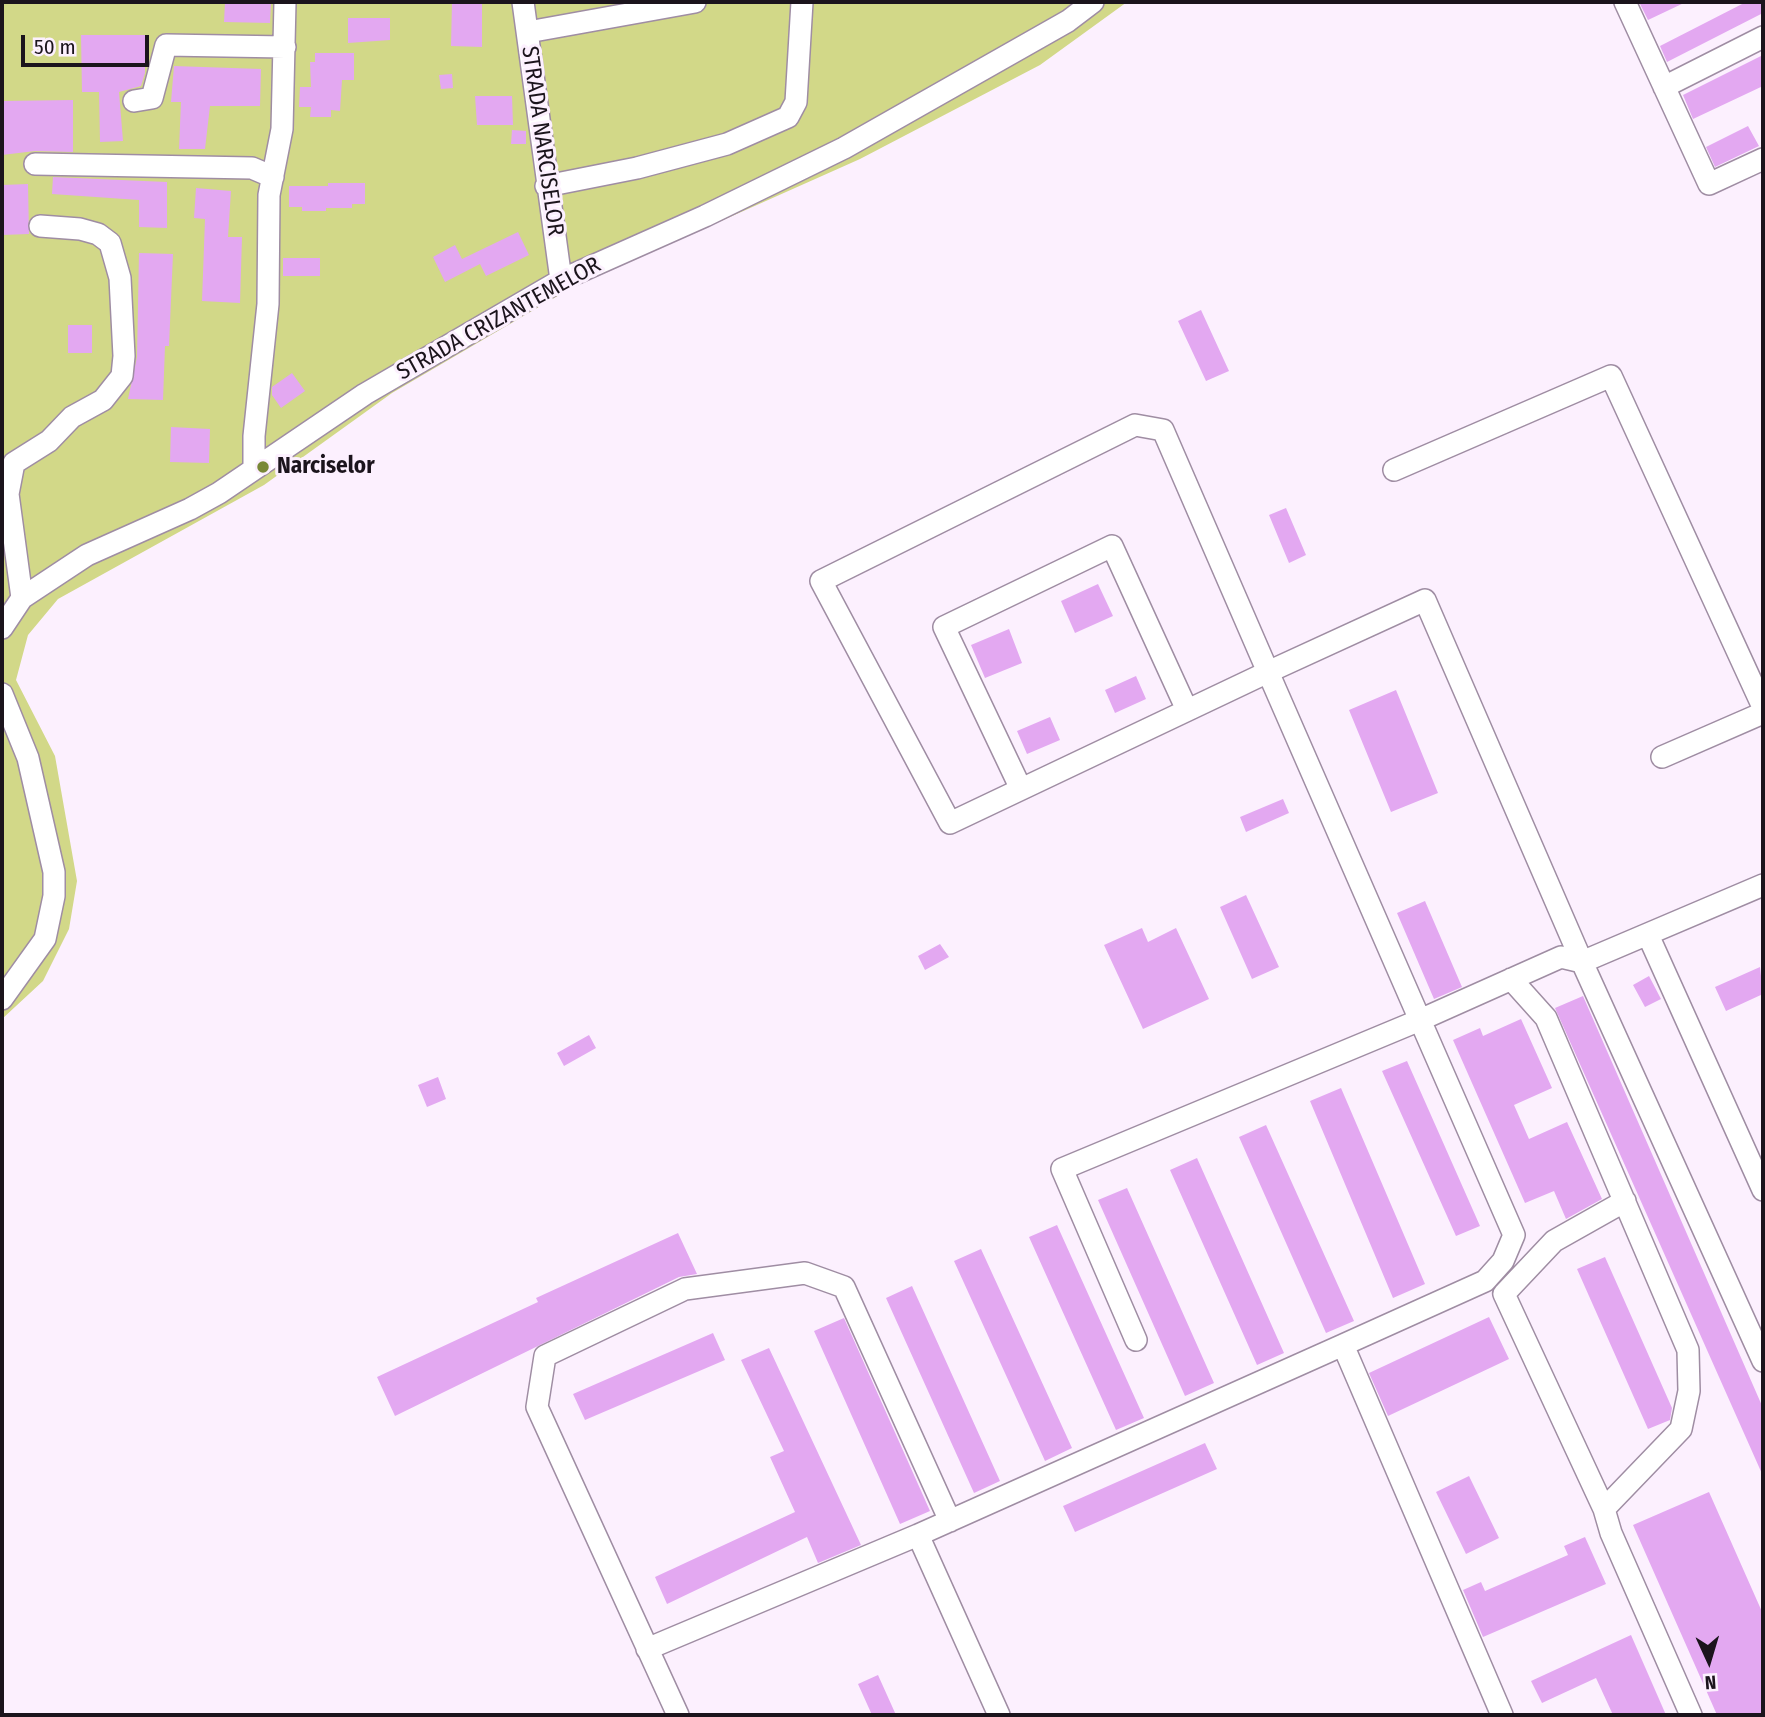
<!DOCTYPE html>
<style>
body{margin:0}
#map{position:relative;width:1765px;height:1717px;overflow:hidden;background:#fcf0fe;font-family:"Fira Sans Condensed",sans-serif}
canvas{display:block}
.frame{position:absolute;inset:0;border:4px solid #1b141c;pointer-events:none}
.north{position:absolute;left:1674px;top:1626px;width:70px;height:70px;-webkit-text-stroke:5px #fcf0fe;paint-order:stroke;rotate:176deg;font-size:19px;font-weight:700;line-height:28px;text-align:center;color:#1b141c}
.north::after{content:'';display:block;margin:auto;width:24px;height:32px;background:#1b141c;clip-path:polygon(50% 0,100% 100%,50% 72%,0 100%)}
.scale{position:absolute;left:21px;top:35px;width:128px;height:32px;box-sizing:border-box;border:4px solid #1b141c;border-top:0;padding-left:9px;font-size:21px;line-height:24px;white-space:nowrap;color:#1b141c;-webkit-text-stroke:5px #fcf0fe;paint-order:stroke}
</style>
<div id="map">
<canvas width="1765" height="1717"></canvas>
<div class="frame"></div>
<div class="north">N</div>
<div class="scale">50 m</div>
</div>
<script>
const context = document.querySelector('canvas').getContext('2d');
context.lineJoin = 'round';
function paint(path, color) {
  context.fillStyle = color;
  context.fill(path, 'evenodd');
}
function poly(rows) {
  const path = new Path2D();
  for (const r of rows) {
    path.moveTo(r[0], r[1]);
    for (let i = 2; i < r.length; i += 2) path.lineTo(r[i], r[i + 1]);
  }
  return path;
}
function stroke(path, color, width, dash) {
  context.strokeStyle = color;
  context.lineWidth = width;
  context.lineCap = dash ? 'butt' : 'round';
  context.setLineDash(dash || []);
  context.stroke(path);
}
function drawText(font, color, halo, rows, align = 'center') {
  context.font = font + ' "Fira Sans Condensed",sans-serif';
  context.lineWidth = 6;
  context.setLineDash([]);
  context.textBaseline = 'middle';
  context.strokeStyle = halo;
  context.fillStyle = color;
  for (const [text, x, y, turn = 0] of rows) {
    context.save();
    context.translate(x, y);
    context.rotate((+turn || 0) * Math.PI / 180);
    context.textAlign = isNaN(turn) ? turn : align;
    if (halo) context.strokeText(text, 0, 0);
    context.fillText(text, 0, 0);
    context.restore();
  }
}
paint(poly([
 [2,2,1127,2,1040,65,860,159,573,287,392,393,264,485,58,599,28,635,16,680,55,756,77,881,69,929,43,981,2,1019]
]), '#d2d888');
paint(poly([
 [225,2,271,2,270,23,224,22],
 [452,2,482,2,482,47,451,46],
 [1639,2,1686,2,1648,20],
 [1746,2,1763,2,1763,13,1667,62,1660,46],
 [348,18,390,18,390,40,348,43],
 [81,35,145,35,145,73,141,86,119,92,123,141,100,142,99,92,82,92],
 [315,53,354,53,354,80,342,80,340,111,331,110,331,117,310,117,311,107,299,107,300,87,311,87,310,62,315,62],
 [1763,55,1763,86,1693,119,1683,95],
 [174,66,261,69,260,106,210,106,205,149,179,149,181,102,171,102],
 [452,74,453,88,441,89,439,75],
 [475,96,512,96,513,125,477,125],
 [73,100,73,152,35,151,2,155,2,101],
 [1748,126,1759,146,1715,167,1706,147],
 [512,130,526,131,526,144,511,144],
 [53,177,167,182,167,228,139,227,139,200,52,194],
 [328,183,365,183,365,204,352,204,352,208,326,208,326,211,302,211,302,207,289,207,289,186,328,186],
 [28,184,29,234,2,235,2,185],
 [196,188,231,191,228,237,242,237,240,303,202,301,205,219,194,218],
 [518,232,529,255,486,276,480,264,445,282,433,257,455,245,462,259],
 [139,253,173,254,169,346,165,346,163,400,128,399,137,357],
 [283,258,320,258,320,276,283,276],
 [1201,310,1229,371,1206,381,1178,321],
 [68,325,92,325,92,353,68,353],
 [292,373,305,391,281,408,272,395,272,387],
 [171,427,210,429,209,463,170,462],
 [1286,508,1306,555,1289,563,1269,515],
 [1098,584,1113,616,1075,633,1061,601],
 [1009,629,1022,663,985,678,971,645],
 [1136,676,1146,699,1115,713,1105,690],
 [1396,690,1438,793,1391,812,1349,710],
 [1050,717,1060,740,1027,754,1017,731],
 [1283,799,1289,813,1246,832,1240,817],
 [1246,895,1279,967,1252,979,1220,907],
 [1425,901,1462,987,1434,999,1397,913],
 [1142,928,1148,942,1176,928,1209,999,1143,1029,1104,945],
 [940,944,949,957,925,970,918,956],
 [1760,967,1763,994,1726,1011,1715,987],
 [1649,976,1661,999,1645,1007,1633,985],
 [1583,996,1763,1408,1763,1476,1555,1008],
 [1521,1019,1552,1088,1514,1105,1529,1139,1567,1122,1602,1199,1566,1219,1554,1191,1525,1203,1453,1040,1480,1028,1483,1036],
 [589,1035,596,1048,564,1066,557,1053],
 [1407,1061,1480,1226,1456,1236,1382,1071],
 [438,1077,446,1099,427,1107,418,1085],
 [1341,1088,1425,1284,1393,1298,1310,1101],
 [1266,1125,1354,1321,1326,1333,1239,1137],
 [1197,1158,1284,1353,1257,1365,1170,1170],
 [1127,1188,1214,1383,1185,1396,1098,1200],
 [1057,1225,1144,1418,1116,1430,1029,1237],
 [678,1233,697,1274,679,1277,395,1416,377,1377,538,1302,536,1298],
 [981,1249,1072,1448,1045,1461,954,1261],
 [1605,1257,1672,1408,1670,1420,1648,1429,1577,1269],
 [912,1286,1000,1481,974,1493,886,1298],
 [1489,1317,1509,1359,1388,1416,1369,1373],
 [844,1318,930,1511,900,1524,814,1331],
 [713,1333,725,1360,585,1420,573,1394],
 [769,1348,861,1545,818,1563,807,1537,667,1604,655,1577,795,1512,770,1457,784,1451,741,1360],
 [1205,1443,1217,1469,1075,1532,1063,1506],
 [1469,1476,1499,1538,1466,1554,1436,1492],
 [1709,1492,1763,1614,1763,1715,1717,1715,1633,1525],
 [1585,1537,1606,1584,1483,1637,1463,1590,1481,1582,1485,1591,1568,1555,1564,1546],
 [1631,1635,1666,1715,1613,1715,1596,1678,1542,1703,1531,1681],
 [878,1675,896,1715,872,1715,858,1684]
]), '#e3a8f1');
const minor = poly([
 [523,2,561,280],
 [1625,2,1709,184,1763,159],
 [528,32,695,2],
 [1664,87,1763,37],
 [134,101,152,98,166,45,285,47],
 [35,164,252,168,273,177],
 [546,186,637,168,727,144,788,117,796,102,802,2],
 [254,467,254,436,268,304,269,195,282,129,285,2],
 [1394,470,1611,376,1763,707],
 [22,598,8,494,14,463,49,441,72,417,103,400,122,376,124,356,120,278,110,243,98,234,80,229,40,226],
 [2,628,22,598,87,555,190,509,219,493,365,394,561,280,705,216,844,148,1068,21,1093,2],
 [2,694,28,758,54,872,54,896,45,939,2,999],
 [1662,757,1763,713],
 [1021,789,944,627,1112,546,1187,710],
 [1763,885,1582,962,1763,1361],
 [1648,935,1763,1190],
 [1511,979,1546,1018,1688,1350,1689,1391,1681,1429,1604,1509,1611,1533,1691,1715],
 [1136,1340,1062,1169,1420,1020,1561,957,1582,962],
 [1343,1345,1485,1281,1503,1261,1514,1235,1420,1020,1268,672,1163,430,1135,425,821,581,950,823,1268,672,1425,600,1582,962],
 [1604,1509,1504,1294,1554,1241,1625,1201],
 [918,1535,999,1715],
 [647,1649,918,1535,1343,1345,1502,1715],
 [678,1715,537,1407,545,1356,685,1289,805,1273,844,1287,950,1521]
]);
stroke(minor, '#9f8da3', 24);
stroke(minor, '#fff', 21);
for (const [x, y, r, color] of [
 [263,467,7,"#798837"]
]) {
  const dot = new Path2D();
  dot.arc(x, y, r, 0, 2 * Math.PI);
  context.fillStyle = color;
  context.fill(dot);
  stroke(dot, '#fcf0fe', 2.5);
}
drawText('23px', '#1b141c', '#fcf0fe', [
 ["STRADA NARCISELOR",542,141,82],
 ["STRADA CRIZANTEMELOR",499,319,-29]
]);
drawText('bold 23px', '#1b141c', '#fcf0fe', [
 ["Narciselor",277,467]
], 'left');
</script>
